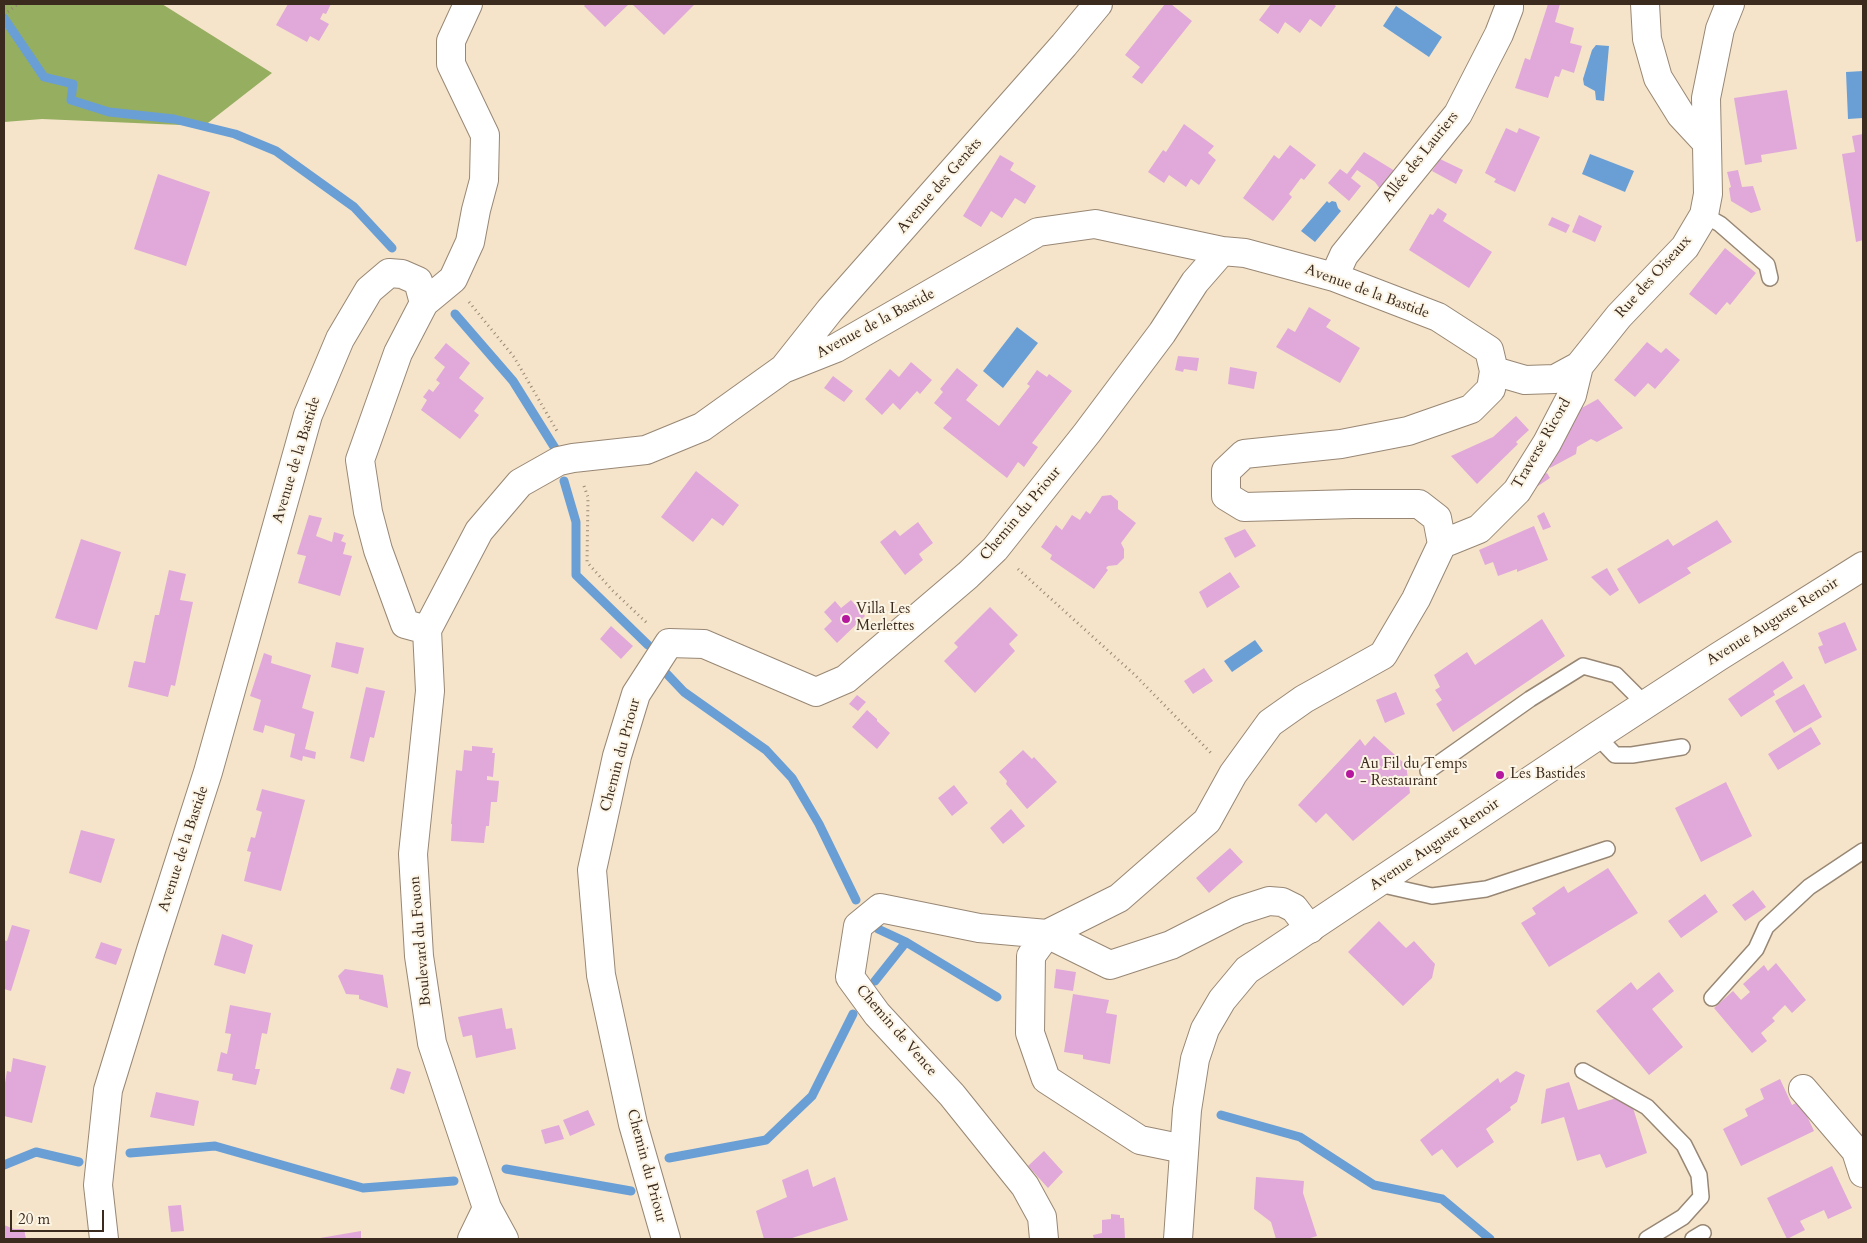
<!DOCTYPE html>
<meta charset="utf-8">
<style>
body{margin:0}
#map{position:relative;width:1867px;height:1243px;overflow:hidden;background:#f5e4ca;font-family:Cardo,serif}
canvas{display:block}
.frame{position:absolute;inset:0;border:5px solid #3b2a1e;pointer-events:none}
.scale{position:absolute;left:10px;top:1210px;width:94px;height:22px;box-sizing:border-box;border:2px solid #3b2a1e;border-top:0;padding-left:6px;font-size:15px;line-height:18px;white-space:nowrap;color:#3b2a1e;-webkit-text-stroke:4px #fcf5e5;paint-order:stroke}
</style>
<div id="map">
<canvas width="1867" height="1243"></canvas>
<div class="frame"></div>
<div class="scale">20 m</div>
</div>
<script>
const context = document.querySelector('canvas').getContext('2d');
context.lineJoin = 'round';
function paint(path, color) {
  context.fillStyle = color;
  context.fill(path, 'evenodd');
}
function poly(rows) {
  const path = new Path2D();
  for (const r of rows) {
    path.moveTo(r[0], r[1]);
    for (let i = 2; i < r.length; i += 2) path.lineTo(r[i], r[i + 1]);
  }
  return path;
}
function stroke(path, color, width, dash) {
  context.strokeStyle = color;
  context.lineWidth = width;
  context.lineCap = dash ? 'butt' : 'round';
  context.setLineDash(dash || []);
  context.stroke(path);
}
function drawText(font, color, halo, rows, align = 'center') {
  context.font = font + ' Cardo,serif';
  context.lineWidth = 4;
  context.setLineDash([]);
  context.textBaseline = 'middle';
  context.strokeStyle = halo;
  context.fillStyle = color;
  for (const [text, x, y, turn = 0] of rows) {
    context.save();
    context.translate(x, y);
    context.rotate((+turn || 0) * Math.PI / 180);
    context.textAlign = isNaN(turn) ? turn : align;
    if (halo) context.strokeText(text, 0, 0);
    context.fillText(text, 0, 0);
    context.restore();
  }
}
paint(poly([
 [4,4,162,4,272,73,204,126,42,119,4,122]
]), '#96ae60');
paint(poly([
 [1396,6,1442,37,1429,57,1383,26],
 [1596,45,1609,46,1604,101,1596,100,1595,91,1584,85,1583,79,1592,50],
 [1863,71,1863,118,1848,119,1846,72],
 [1590,154,1634,171,1625,192,1582,174],
 [1327,201,1329,203,1332,201,1336,202,1338,208,1341,211,1315,242,1301,231],
 [1017,327,1038,343,1003,388,983,371],
 [1255,640,1263,651,1232,672,1224,661]
]), '#6a9fd6');
stroke(poly([
 [4,18,44,77,73,84,71,100,109,112,174,119,235,134,276,151,354,207,392,248],
 [455,314,513,381,558,453],
 [564,481,576,522,576,575,648,645],
 [666,673,684,692,766,750,792,778,819,824,856,900],
 [878,929,906,942,997,997],
 [875,981,906,942],
 [1221,1115,1300,1137,1374,1185,1442,1199,1490,1239],
 [130,1153,215,1146,363,1188,454,1181],
 [669,1158,766,1140,812,1096,853,1014],
 [4,1165,36,1152,79,1162],
 [506,1169,631,1191]
]), '#6a9fd6', 9);
paint(poly([
 [288,4,331,4,326,14,323,13,320,19,329,24,319,41,310,36,307,42,276,25],
 [586,4,629,4,605,27,584,6],
 [632,4,695,4,664,35],
 [1165,4,1171,4,1192,21,1142,84,1132,77,1140,67,1125,55],
 [1271,4,1333,4,1336,6,1321,27,1310,19,1300,33,1285,22,1278,34,1259,20],
 [1548,4,1560,4,1555,22,1574,28,1570,43,1582,46,1574,73,1562,69,1559,77,1555,76,1548,98,1515,88,1525,58,1530,60],
 [1787,90,1797,149,1761,155,1762,162,1745,165,1734,98],
 [1184,124,1214,146,1208,153,1216,160,1199,185,1191,179,1186,187,1169,175,1164,183,1148,172,1163,150,1166,152],
 [1506,128,1517,133,1519,128,1540,137,1515,192,1494,182,1496,179,1485,173],
 [1863,134,1863,240,1856,242,1842,154,1855,152,1852,136],
 [1290,145,1316,165,1304,180,1301,178,1289,194,1292,197,1273,221,1243,198,1274,155,1279,159],
 [1364,152,1395,171,1380,189,1375,182,1357,170,1351,178,1361,186,1349,201,1328,183,1340,169,1347,174],
 [1000,155,1014,163,1010,170,1036,186,1025,204,1015,198,1002,218,991,211,981,227,963,216],
 [1440,159,1463,170,1456,184,1432,171],
 [1738,170,1742,187,1753,186,1761,210,1751,213,1731,201,1729,188,1731,187,1727,172],
 [158,174,210,192,186,266,134,249],
 [1438,208,1447,214,1443,221,1492,252,1469,288,1409,250,1430,214,1433,215],
 [1579,215,1602,226,1595,242,1572,232],
 [1552,217,1570,225,1566,233,1548,225],
 [1725,248,1756,273,1730,305,1727,302,1716,315,1689,294],
 [1309,307,1331,320,1326,327,1360,348,1340,383,1276,347,1288,328,1295,332],
 [1647,342,1661,353,1666,348,1680,360,1655,389,1648,383,1635,397,1614,380],
 [446,343,470,363,459,378,484,398,474,411,479,415,460,439,421,410,427,400,423,397,429,389,433,392,440,383,436,380,445,367,434,358],
 [1178,356,1199,358,1197,371,1184,369,1183,372,1175,370],
 [911,362,932,380,920,394,917,391,900,410,893,403,882,415,865,399,890,369,899,377],
 [1230,367,1257,372,1254,389,1228,384],
 [957,368,978,385,966,400,999,426,1030,386,1027,384,1037,370,1047,377,1049,374,1072,391,1032,443,1038,447,1024,467,1018,462,1007,478,943,428,952,418,934,403,943,392,940,389],
 [833,376,853,391,844,402,824,388],
 [1598,399,1623,428,1597,442,1591,439,1577,447,1576,454,1550,468,1549,450,1569,415],
 [1516,416,1529,430,1516,442,1518,444,1477,484,1451,456,1493,437],
 [696,471,739,505,723,526,712,518,693,542,661,517],
 [1547,473,1550,478,1538,486,1534,478],
 [1111,495,1118,501,1118,509,1136,523,1121,543,1124,549,1124,558,1117,565,1108,566,1106,568,1108,570,1094,589,1050,559,1052,555,1041,547,1056,525,1062,530,1072,515,1080,520,1086,511,1090,514,1102,496],
 [1544,512,1551,527,1543,530,1537,516],
 [309,515,322,518,316,536,332,542,334,532,344,535,341,541,346,543,343,554,352,556,340,596,298,583,306,556,297,554],
 [1717,520,1732,542,1687,568,1691,573,1639,604,1617,569,1668,539,1673,546],
 [918,522,933,543,919,554,923,560,905,575,880,542,895,530,900,536],
 [1534,526,1548,560,1517,572,1517,569,1498,576,1493,562,1485,565,1479,550],
 [1245,529,1256,546,1235,558,1224,538],
 [81,539,121,552,97,630,55,618],
 [1607,568,1619,590,1610,596,1591,577],
 [169,570,186,574,180,600,193,602,175,686,171,685,168,697,128,687,134,661,145,663,155,615,159,615],
 [1230,572,1240,587,1207,608,1199,592],
 [851,600,865,616,837,643,824,629,832,621,824,612,835,601,841,608],
 [990,607,1018,635,1009,644,1015,651,975,693,944,661,958,647,954,643],
 [1542,619,1565,656,1453,732,1436,704,1442,700,1435,690,1440,687,1434,675,1467,652,1475,665],
 [1845,622,1857,650,1825,664,1818,647,1823,645,1818,633],
 [611,626,633,646,621,659,600,639],
 [336,642,364,648,358,674,331,667],
 [264,653,272,656,271,663,311,675,302,708,314,712,305,749,316,752,315,759,303,756,302,761,290,757,295,734,265,725,263,733,253,730,261,700,250,696],
 [1783,661,1793,678,1773,691,1775,695,1741,717,1728,699],
 [1204,668,1213,681,1193,694,1184,681],
 [1804,684,1822,717,1794,733,1775,701],
 [366,687,385,691,374,738,370,737,364,762,350,758],
 [1396,692,1405,714,1385,723,1376,700],
 [857,695,866,702,858,711,849,704],
 [867,710,877,719,877,721,890,733,877,749,852,727],
 [1811,727,1821,744,1778,770,1768,754],
 [1374,736,1406,765,1410,793,1353,841,1326,813,1316,823,1298,805,1360,739,1365,746],
 [472,746,493,748,492,753,495,753,493,777,487,776,487,780,499,781,497,802,491,802,489,826,486,826,484,843,451,841,452,824,451,824,456,770,462,771,464,750,472,751],
 [1023,750,1032,759,1034,757,1057,782,1027,809,1006,784,1007,781,999,772],
 [1726,782,1752,836,1701,862,1675,808],
 [954,785,968,803,952,816,938,798],
 [262,789,305,800,281,891,244,881,251,852,247,851,251,837,255,838,262,812,256,810],
 [1011,809,1025,826,1003,844,990,828],
 [81,830,115,839,101,883,69,873],
 [1230,848,1243,862,1209,893,1196,878],
 [1608,868,1638,913,1549,967,1521,923,1536,914,1532,908,1564,886,1568,893],
 [1753,890,1766,907,1745,921,1732,905],
 [1705,894,1718,912,1681,938,1668,921],
 [1379,921,1406,948,1414,941,1435,964,1432,978,1403,1006,1348,952],
 [12,925,30,930,11,991,4,989,4,940,7,941],
 [222,934,253,945,245,974,214,965],
 [101,942,122,949,116,965,95,958],
 [1776,963,1806,1000,1792,1013,1785,1005,1772,1018,1775,1021,1761,1033,1767,1041,1752,1053,1714,1008,1733,991,1741,1000,1750,992,1743,984,1764,965,1768,971],
 [345,969,383,975,388,1008,359,999,359,995,346,994,338,976],
 [1056,969,1076,972,1073,991,1054,988],
 [1659,972,1674,991,1652,1009,1683,1047,1649,1075,1596,1011,1631,982,1637,990],
 [1073,994,1109,1000,1106,1013,1117,1015,1110,1064,1083,1059,1083,1055,1064,1052],
 [230,1005,271,1013,267,1034,262,1033,255,1069,260,1069,256,1085,232,1080,233,1074,217,1071,221,1052,227,1054,231,1034,225,1033],
 [502,1008,506,1029,512,1028,516,1049,476,1058,472,1035,463,1037,458,1017],
 [13,1058,46,1066,32,1123,4,1116,4,1089,7,1071,11,1072],
 [397,1068,411,1072,404,1094,390,1089],
 [1516,1071,1525,1075,1517,1102,1510,1107,1511,1110,1486,1129,1494,1142,1457,1168,1442,1149,1432,1156,1420,1140,1498,1078,1500,1083],
 [1780,1079,1792,1105,1800,1101,1814,1131,1741,1166,1723,1129,1748,1116,1745,1109,1764,1099,1760,1089],
 [1569,1082,1578,1110,1623,1096,1626,1105,1633,1108,1647,1153,1606,1168,1600,1154,1577,1161,1564,1117,1541,1124,1546,1089],
 [156,1092,199,1101,194,1126,150,1117],
 [588,1110,595,1125,570,1136,563,1120],
 [559,1125,564,1139,545,1144,541,1130],
 [1044,1151,1063,1172,1048,1188,1028,1166],
 [1832,1166,1852,1208,1828,1219,1824,1210,1800,1221,1805,1230,1787,1239,1767,1198],
 [808,1169,813,1187,835,1177,848,1220,789,1239,764,1239,756,1211,787,1197,782,1180],
 [1256,1177,1304,1181,1303,1193,1317,1236,1307,1239,1276,1239,1271,1222,1254,1209],
 [181,1205,184,1231,171,1232,168,1206],
 [1111,1214,1120,1215,1120,1218,1124,1218,1125,1239,1094,1239,1093,1235,1102,1233,1102,1220,1111,1219],
 [4,1225,14,1229,24,1229,26,1239,4,1239],
 [361,1231,361,1239,320,1239,320,1238]
]), '#e0a9d9');
const lane = poly([
 [1704,215,1720,224,1767,265,1770,278],
 [1597,736,1615,755,1632,755,1682,747],
 [1428,771,1530,699,1583,666,1616,675,1645,704],
 [1379,884,1432,896,1486,889,1607,849],
 [1712,998,1756,949,1766,927,1809,887,1863,851],
 [1583,1071,1647,1107,1684,1145,1699,1175,1701,1197,1683,1217,1647,1239],
 [1693,1239,1703,1233]
]);
const street = poly([
 [1645,4,1647,39,1658,78,1681,115,1707,143],
 [1334,277,1344,255,1458,114,1499,34,1509,8,1509,4],
 [424,303,453,279,470,242,476,210,484,180,485,135,451,64,451,41,468,4],
 [784,368,830,310,1064,45,1098,4],
 [1494,371,1525,380,1555,379,1579,366,1619,316,1685,247,1704,215,1708,194,1706,98,1720,29,1730,4],
 [1442,544,1479,529,1517,491,1547,443,1572,395,1579,366],
 [427,630,430,691,413,854,419,956,432,1043,487,1208,504,1239],
 [1803,1089,1856,1151,1863,1173],
 [104,1239,98,1185,108,1090,151,950,208,772,308,415,340,339,369,290,389,273,402,274,418,281,424,303,398,353,360,460,368,512,378,550,405,624,427,630,479,531,520,483,559,461,573,458,646,450,702,427,783,369,836,348,1038,232,1095,224,1222,251,1245,253,1334,277,1438,317,1489,350,1494,371,1491,389,1471,409,1408,431,1341,444,1244,454,1226,471,1226,496,1244,507,1353,504,1419,504,1437,518,1442,544,1416,599,1383,655,1304,699,1270,723,1233,774,1207,821,1119,898,1047,934,1031,956,1030,1033,1046,1079,1140,1140,1184,1149],
 [472,1239,487,1208],
 [666,1239,633,1124,601,975,592,870,617,756,636,694,669,643,704,644,816,692,846,679,968,575,995,549,1087,433,1162,333,1195,282,1222,251],
 [1044,1239,1042,1217,1025,1186,952,1095,877,1014,850,977,858,926,880,908,979,928,1047,934,1110,965,1171,945,1238,911,1269,901,1282,902,1294,908,1310,929]
]);
const primary = poly([
 [1178,1239,1187,1110,1195,1059,1205,1029,1222,1000,1247,970,1597,736,1718,657,1863,566]
]);
stroke(lane, '#988774', 18);
stroke(street, '#988774', 30);
stroke(primary, '#988774', 30);
stroke(poly([
 [4,15,18,4],
 [469,302,514,357,557,431],
 [584,486,588,497,587,562,612,590,648,624],
 [1018,569,1135,675,1212,754]
]), '#988774', 3, [1, 4]);
stroke(lane, '#fff', 15);
stroke(street, '#fff', 28);
stroke(primary, '#fff', 28);
for (const [x, y, r, color] of [
 [846,619,5,"#b5179e"],
 [1350,774,5,"#b5179e"],
 [1500,775,5,"#b5179e"]
]) {
  const dot = new Path2D();
  dot.arc(x, y, r, 0, 2 * Math.PI);
  context.fillStyle = color;
  context.fill(dot);
  stroke(dot, '#fcf5e5', 2);
}
drawText('15px', '#3b2a1e', '#fcf5e5', [
 ["Allée des Lauriers",1421,157,-51],
 ["Avenue des Genêts",940,186,-49],
 ["Rue des Oiseaux",1654,277,-48],
 ["Avenue de la Bastide",1367,292,20],
 ["Avenue de la Bastide",876,324,-28],
 ["Traverse Ricord",1542,444,-60],
 ["Avenue de la Bastide",297,460,-73],
 ["Chemin du Priour",1021,514,-50],
 ["Avenue Auguste Renoir",1773,622,-32],
 ["Chemin du Priour",621,755,-75],
 ["Avenue Auguste Renoir",1435,845,-34],
 ["Avenue de la Bastide",184,849,-72],
 ["Boulevard du Fouon",421,941,-95],
 ["Chemin de Vence",896,1031,49],
 ["Chemin du Priour",646,1166,75]
]);
drawText('15px', '#3b2a1e', '#fcf5e5', [
 ["Villa Les",856,610],
 ["Merlettes",856,627],
 ["Au Fil du Temps",1360,765],
 ["- Restaurant",1360,782],
 ["Les Bastides",1510,775]
], 'left');
</script>
